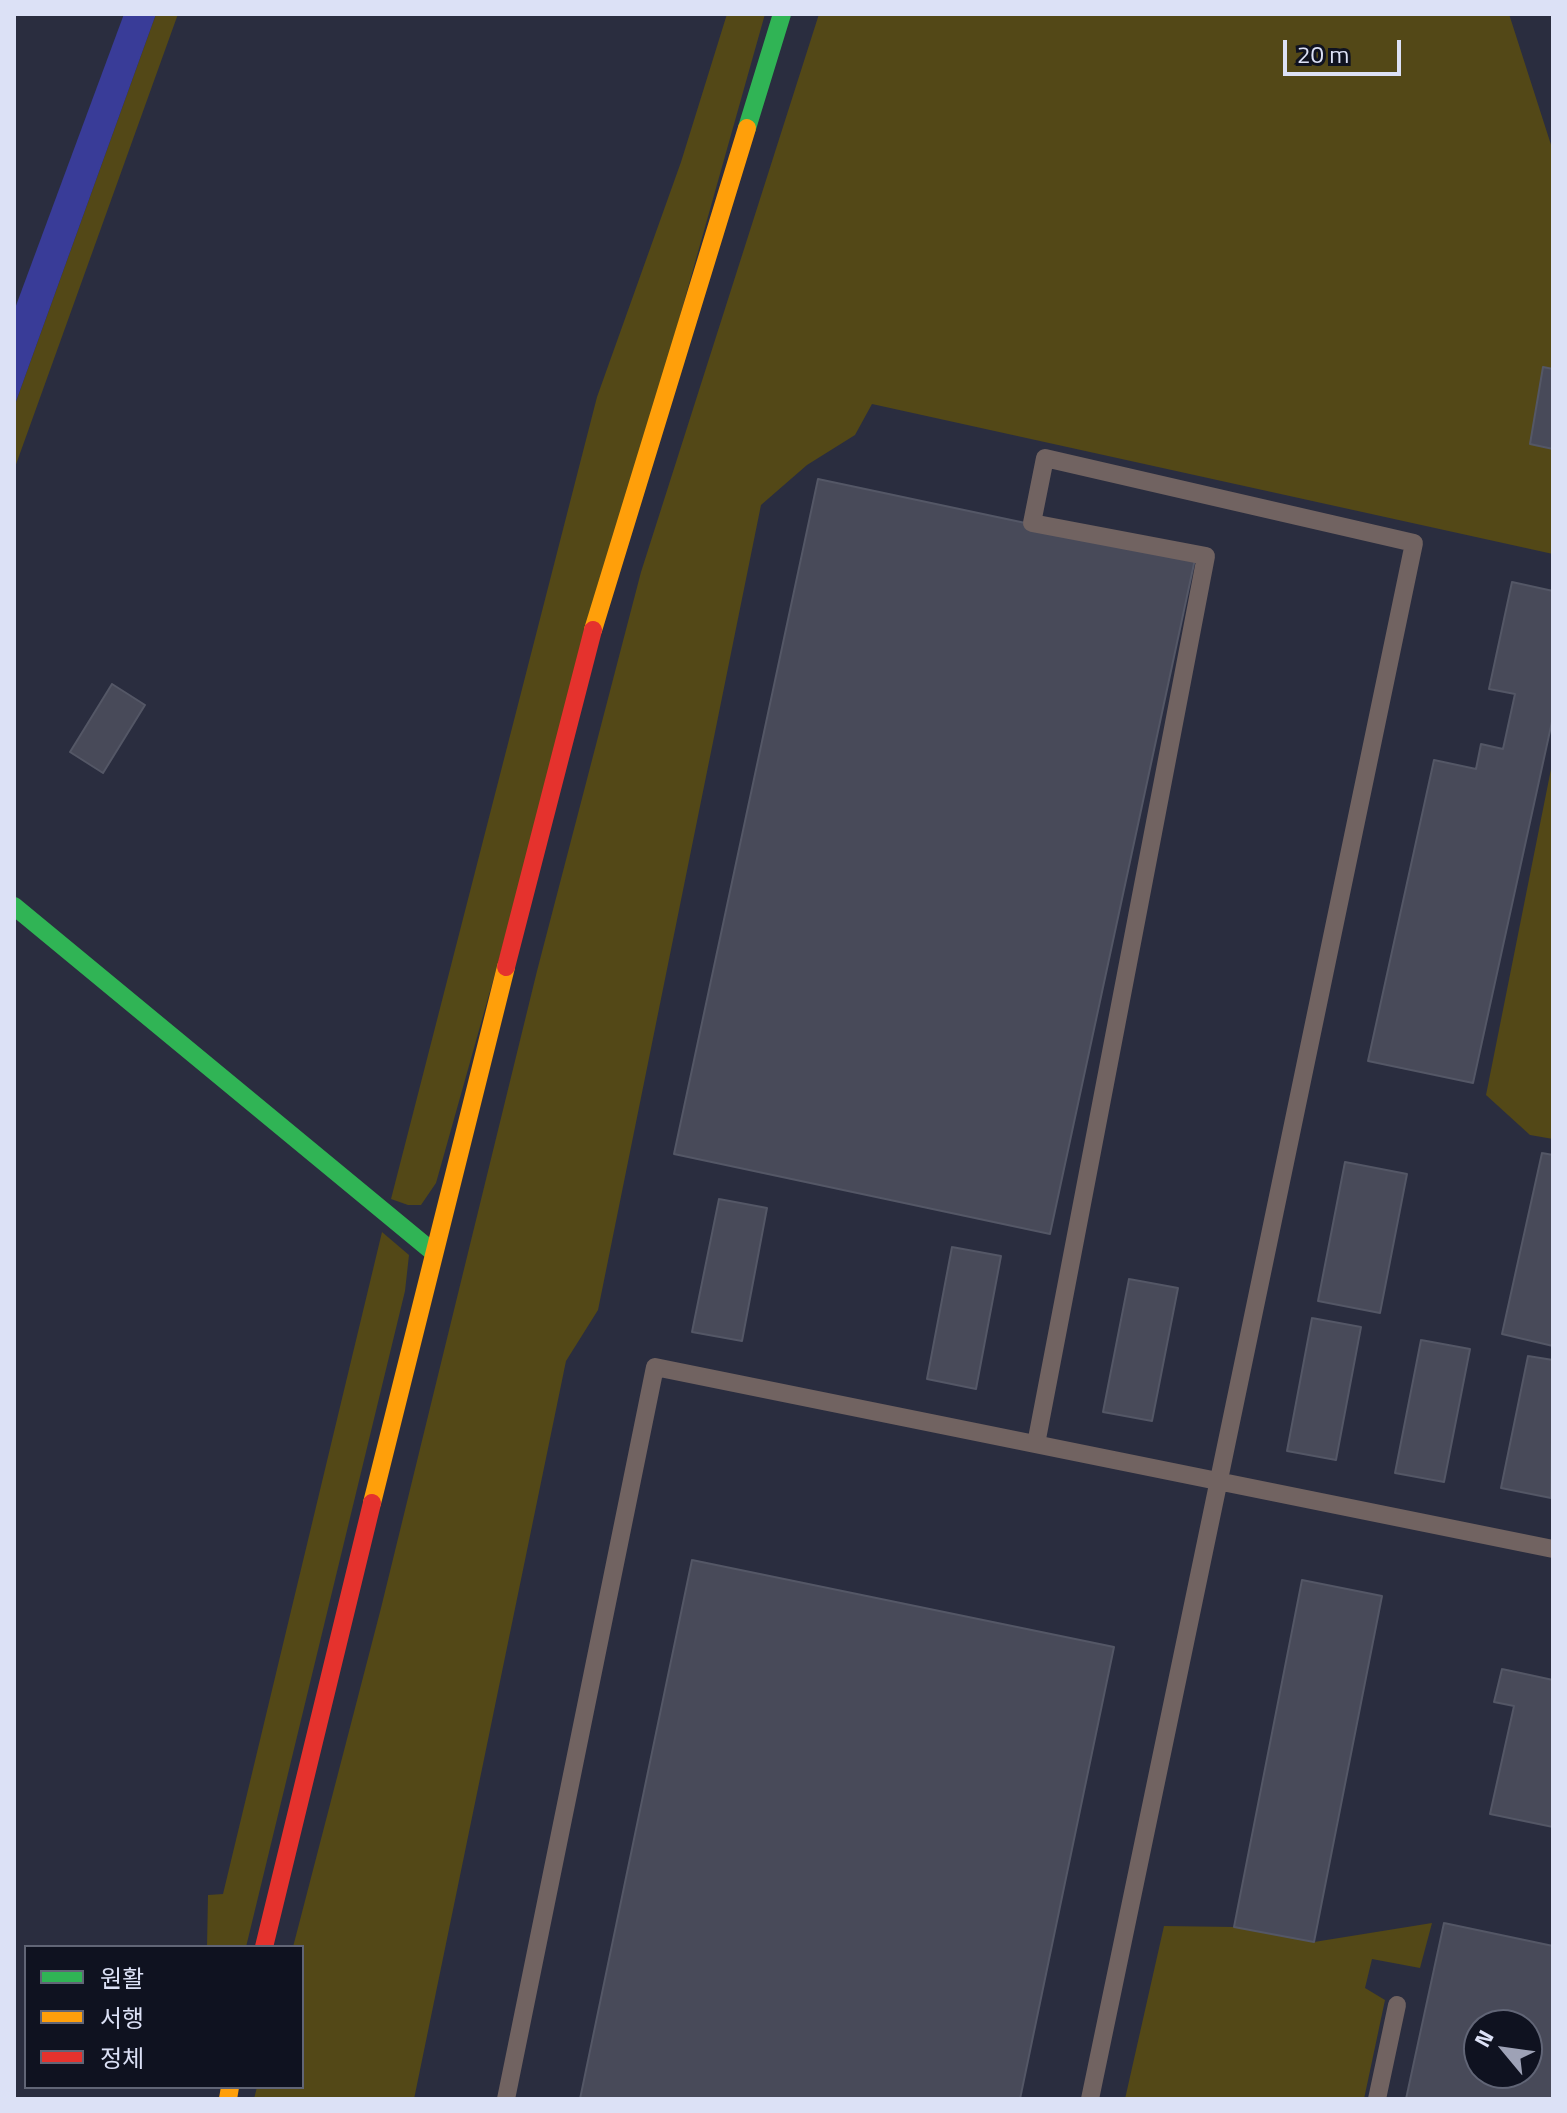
<!DOCTYPE html>
<meta charset="utf-8">
<style>
body{margin:0}
#map{position:relative;width:1567px;height:2113px;overflow:hidden;background:#2a2d3f;font-family:"Titillium Web","Noto Sans KR",sans-serif}
canvas{display:block}
.frame{position:absolute;inset:0;border:16px solid #dce1f6;pointer-events:none}
.legend{position:absolute;left:24px;top:1945px;width:280px;height:144px;box-sizing:border-box;background:#0f1220;border:2px solid #616576;margin:0;padding:10px 14px;list-style:none;font-size:24px;color:#dce1f6}
.legend li{display:flex;align-items:center;gap:16px;height:40px}
.legend b{width:40px;border:2px solid #616576}
.north{position:absolute;left:1463px;top:2009px;width:80px;height:80px;box-sizing:border-box;background:#0f1220;border:2px solid #616576;border-radius:50%;rotate:299deg;font-size:22px;font-weight:700;line-height:32px;text-align:center;color:#dce1f6}
.north::after{content:'';display:block;margin:auto;width:28px;height:36px;background:#9ea2b6;clip-path:polygon(50% 0,100% 100%,50% 72%,0 100%)}
.scale{position:absolute;left:1283px;top:40px;width:118px;height:36px;box-sizing:border-box;border:4px solid #dce1f6;border-top:0;padding-left:10px;font-size:24px;line-height:28px;white-space:nowrap;color:#dce1f6;-webkit-text-stroke:6px #0f1220;paint-order:stroke}
</style>
<div id="map">
<canvas width="1567" height="2113"></canvas>
<div class="frame"></div>
<ul class="legend">
<li><b style="height:10px;background:#30b455"></b>원활</li>
<li><b style="height:10px;background:#ff9f0a"></b>서행</li>
<li><b style="height:10px;background:#e5322d"></b>정체</li>
</ul>
<div class="north">N</div>
<div class="scale">20 m</div>
</div>
<script>
const context = document.querySelector('canvas').getContext('2d');
context.lineJoin = 'round';
function paint(path, color) {
  context.fillStyle = color;
  context.fill(path, 'evenodd');
}
function poly(rows) {
  const path = new Path2D();
  for (const r of rows) {
    path.moveTo(r[0], r[1]);
    for (let i = 2; i < r.length; i += 2) path.lineTo(r[i], r[i + 1]);
  }
  return path;
}
function stroke(path, color, width, dash) {
  context.strokeStyle = color;
  context.lineWidth = width;
  context.lineCap = dash ? 'butt' : 'round';
  context.setLineDash(dash || []);
  context.stroke(path);
}
paint(poly([
 [156,14,178,14,14,470,14,407],
 [727,14,765,14,436,1183,421,1205,408,1205,391,1199,597,397,681,162],
 [819,14,1509,14,1553,151,1553,554,872,404,855,435,807,465,761,505,598,1310,566,1361,414,2099,254,2099,257,2087,302,2087,302,1947,293,1947,381,1608,537,971,641,572],
 [1553,759,1553,1139,1530,1135,1486,1095],
 [382,1232,409,1255,405,1291,246,1947,207,1947,208,1895,223,1894],
 [1432,1923,1420,1968,1372,1959,1365,1988,1385,2000,1364,2099,1125,2099,1164,1926,1234,1927,1314,1942]
]), '#534817');
paint(poly([
 [124,14,156,14,14,407,14,311]
]), '#393c98');
const building = poly([
 [1543,367,1553,369,1553,449,1530,444,1543,367],
 [818,479,1195,559,1050,1234,674,1154,818,479],
 [1512,582,1553,591,1553,717,1473,1083,1368,1061,1434,760,1476,769,1481,744,1503,749,1515,694,1489,689,1512,582],
 [112,684,145,705,103,773,70,752,112,684],
 [1542,1153,1553,1155,1553,1346,1502,1334,1542,1153],
 [1345,1162,1407,1174,1380,1313,1318,1301,1345,1162],
 [719,1199,767,1208,742,1341,692,1332,719,1199],
 [952,1247,1001,1256,976,1389,927,1379,952,1247],
 [1129,1279,1178,1288,1152,1421,1103,1412,1129,1279],
 [1312,1318,1361,1327,1336,1460,1287,1451,1312,1318],
 [1421,1340,1470,1349,1444,1482,1395,1473,1421,1340],
 [1528,1356,1553,1360,1551,1498,1501,1488,1528,1356],
 [692,1560,1114,1647,1020,2099,580,2099,692,1560],
 [1302,1580,1382,1596,1314,1942,1234,1927,1302,1580],
 [1502,1669,1553,1680,1553,1827,1490,1814,1514,1706,1494,1702,1502,1669],
 [1444,1923,1553,1946,1553,2099,1406,2099,1444,1923],
 [1479,2025,1527,2025,1527,2073,1479,2073,1479,2025]
]);
paint(building, '#484a59');
stroke(building, '#545766', 2);
stroke(poly([
 [1036,1444,1206,556,1032,523,1045,458,1414,543,1090,2099],
 [506,2099,655,1367,1553,1549],
 [1377,2099,1397,2005]
]), '#716361', 18);
stroke(poly([
 [747,128,782,14],
 [14,906,433,1252]
]), '#30b455', 18);
stroke(poly([
 [593,630,747,128],
 [372,1503,506,967],
 [228,2099,230,2087]
]), '#ff9f0a', 18);
stroke(poly([
 [506,967,593,630],
 [264,1947,372,1503]
]), '#e5322d', 18);
</script>
